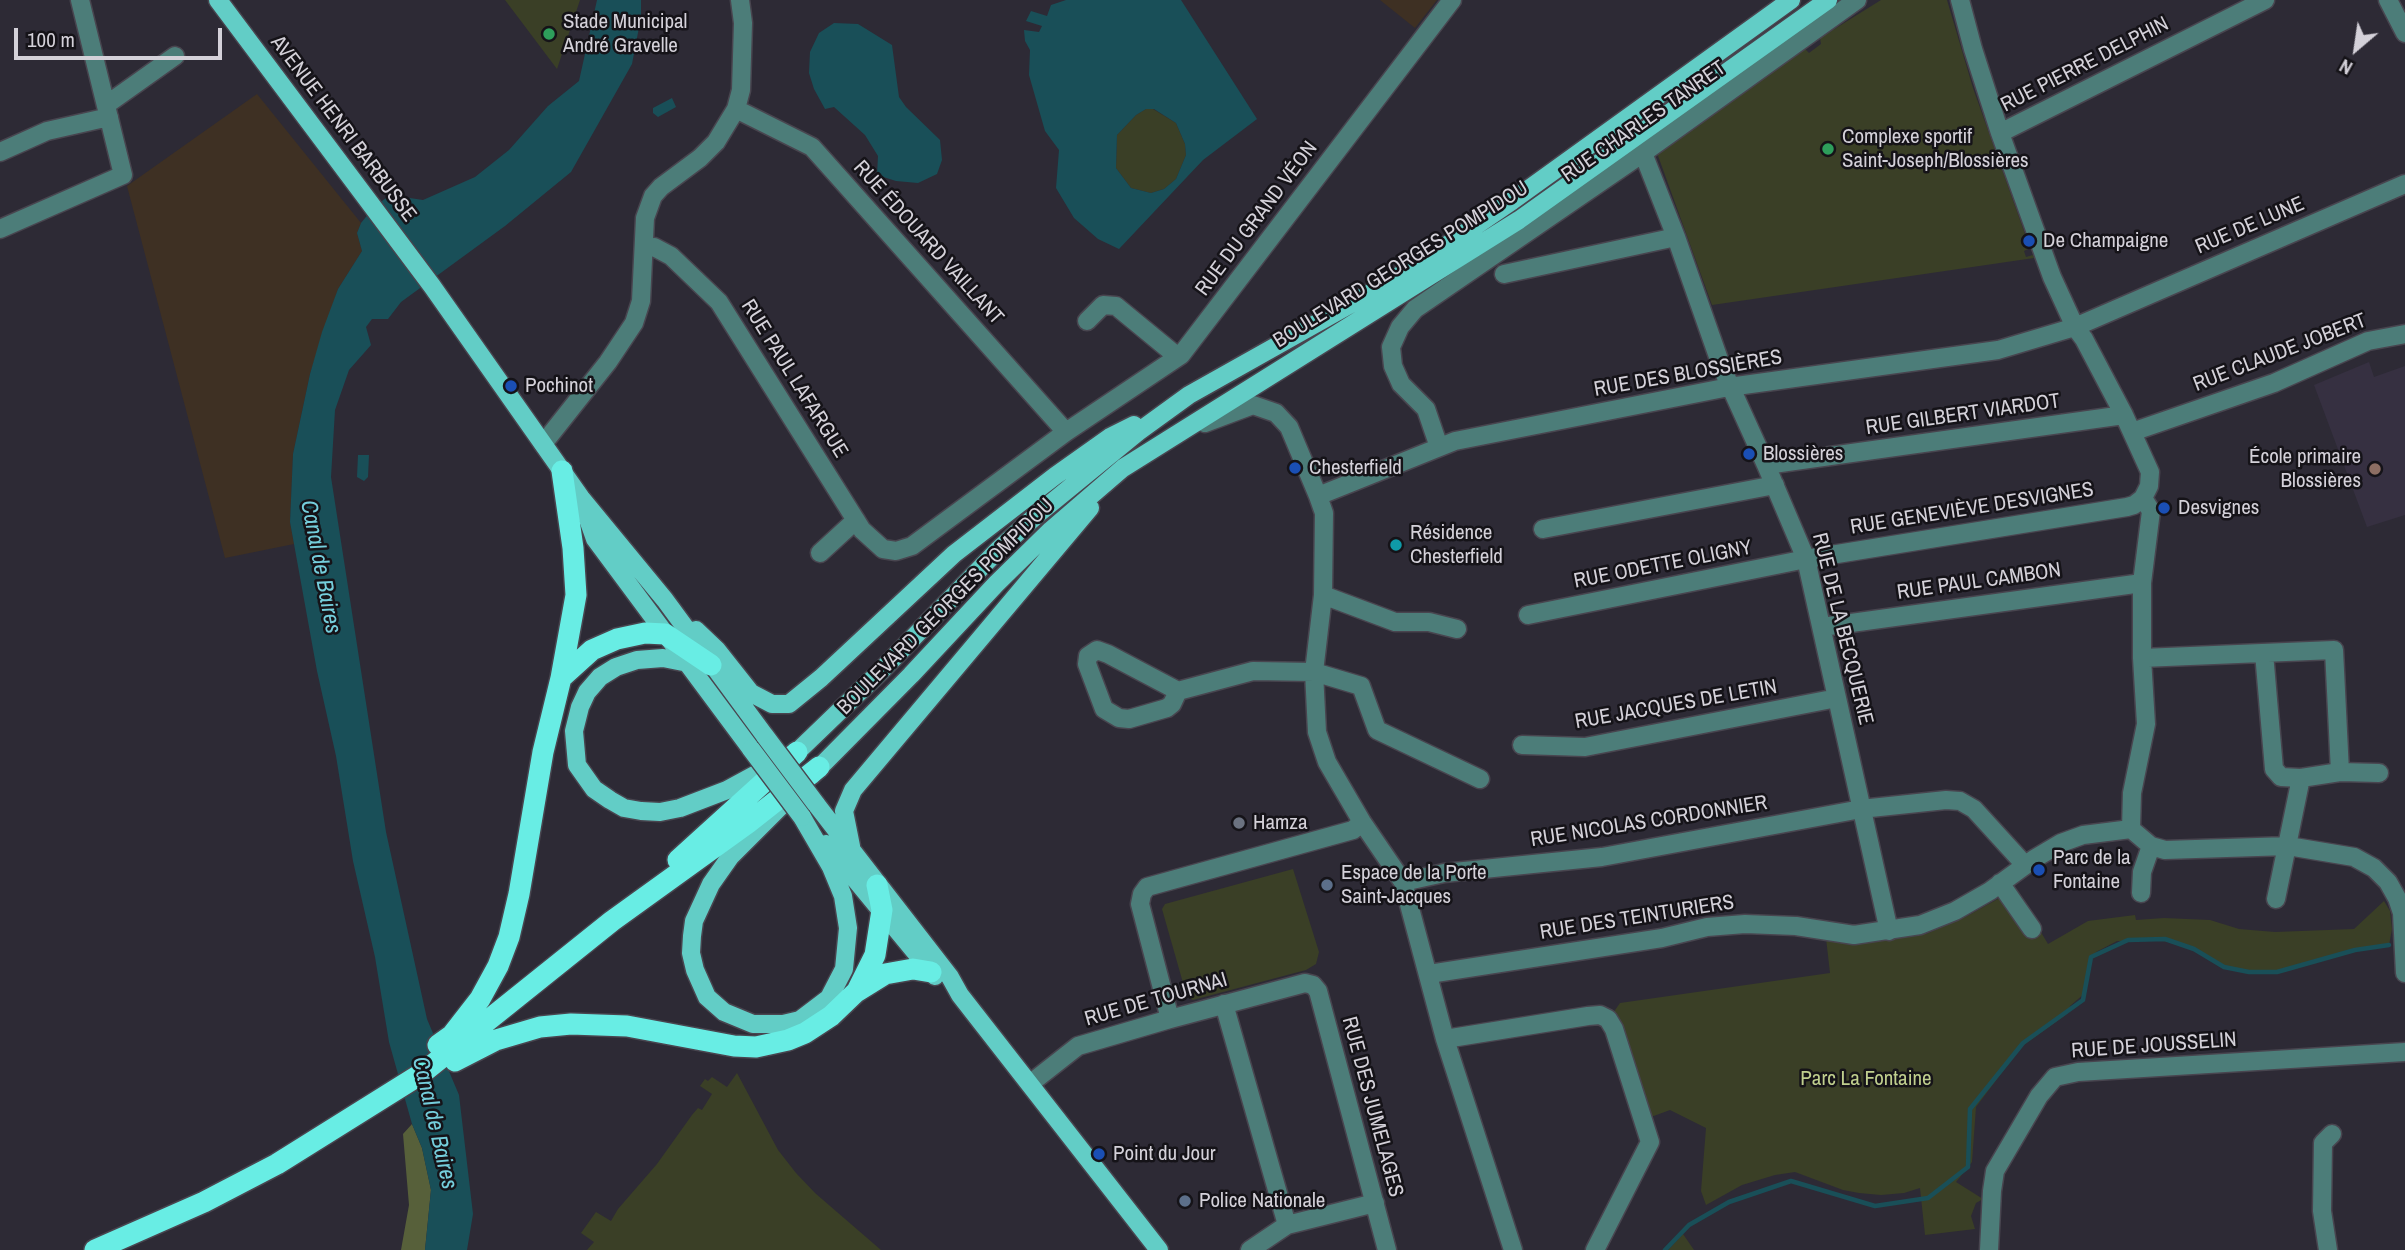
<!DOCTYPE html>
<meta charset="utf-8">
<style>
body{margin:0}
#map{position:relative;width:2405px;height:1250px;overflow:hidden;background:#2d2a35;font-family:"Archivo Narrow",sans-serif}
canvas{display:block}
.north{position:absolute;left:2321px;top:14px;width:70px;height:70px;-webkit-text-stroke:5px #151318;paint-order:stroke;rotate:209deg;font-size:19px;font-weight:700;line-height:28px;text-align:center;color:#d4d1d9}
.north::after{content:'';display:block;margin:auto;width:24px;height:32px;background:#d4d1d9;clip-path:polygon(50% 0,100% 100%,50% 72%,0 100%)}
.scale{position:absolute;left:14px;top:28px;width:208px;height:32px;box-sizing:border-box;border:4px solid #d4d1d9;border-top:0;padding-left:9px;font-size:21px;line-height:24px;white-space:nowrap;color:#d4d1d9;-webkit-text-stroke:5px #151318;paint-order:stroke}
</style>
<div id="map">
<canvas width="2405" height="1250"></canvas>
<div class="north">N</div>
<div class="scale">100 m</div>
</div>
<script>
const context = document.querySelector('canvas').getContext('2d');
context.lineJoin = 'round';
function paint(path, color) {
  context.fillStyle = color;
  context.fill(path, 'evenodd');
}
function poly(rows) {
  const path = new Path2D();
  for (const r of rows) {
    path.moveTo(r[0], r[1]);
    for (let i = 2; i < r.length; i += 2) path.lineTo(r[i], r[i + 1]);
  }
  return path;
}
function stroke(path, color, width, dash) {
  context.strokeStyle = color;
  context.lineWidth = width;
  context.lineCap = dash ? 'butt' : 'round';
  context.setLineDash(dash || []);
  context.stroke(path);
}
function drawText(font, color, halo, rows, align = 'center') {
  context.font = font + ' "Archivo Narrow",sans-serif';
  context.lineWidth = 5;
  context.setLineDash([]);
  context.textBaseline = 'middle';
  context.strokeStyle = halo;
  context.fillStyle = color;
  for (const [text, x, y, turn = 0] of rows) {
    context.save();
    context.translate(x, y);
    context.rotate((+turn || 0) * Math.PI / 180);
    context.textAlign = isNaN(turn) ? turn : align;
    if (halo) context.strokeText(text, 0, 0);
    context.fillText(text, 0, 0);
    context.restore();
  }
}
paint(poly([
 [1380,0,1437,0,1415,28],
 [257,94,361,223,357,233,362,251,338,289,310,374,293,454,290,522,294,544,225,558,127,186]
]), '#3e3023');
paint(poly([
 [2369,362,2374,377,2405,366,2405,515,2367,527,2314,385]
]), '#363041');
paint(poly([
 [505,0,580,0,557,69],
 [1881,0,1947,0,1973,88,2030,248,2024,251,2026,257,2033,255,2034,258,1712,305,1657,153,1805,49,1809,53,1821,44,1820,38],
 [1146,109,1153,109,1176,123,1185,144,1186,155,1176,179,1164,189,1151,193,1131,188,1116,168,1117,135,1136,115],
 [1293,869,1319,952,1316,964,1306,970,1193,1000,1187,997,1162,909,1165,904],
 [2005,895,2039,929,2048,944,2088,921,2135,915,2136,920,2164,918,2210,920,2239,929,2275,932,2354,929,2384,901,2390,911,2392,929,2389,945,2362,950,2277,974,2243,972,2227,969,2192,948,2178,943,2162,941,2117,941,2096,952,2092,960,2085,993,2070,1006,2067,1014,2021,1047,1976,1107,1972,1162,1956,1182,1983,1199,1976,1203,1971,1216,1975,1229,1925,1235,1920,1188,1904,1193,1881,1195,1859,1193,1843,1190,1795,1172,1775,1175,1742,1185,1706,1205,1701,1191,1706,1128,1670,1110,1651,1117,1621,1027,1613,1013,1620,1003,1830,973,1826,938,1865,943,1904,937,1924,929,1926,934,1967,916],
 [737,1073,778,1150,796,1173,815,1193,881,1250,587,1250,594,1242,581,1233,596,1212,611,1221,618,1209,657,1164,692,1115,698,1108,702,1110,712,1094,700,1086,705,1079,708,1081,712,1077,727,1087],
 [1683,1234,1694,1250,1668,1250]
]), '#3a3f26');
paint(poly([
 [412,1124,422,1148,431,1190,425,1250,401,1250,409,1205,403,1134]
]), '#57603a');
paint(poly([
 [597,0,641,0,641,17,632,64,571,172,505,226,401,302,388,319,372,319,366,327,371,345,349,370,335,410,331,477,386,832,427,1019,459,1095,473,1214,467,1250,425,1250,431,1190,422,1148,412,1124,389,1042,375,957,353,861,336,756,317,671,290,522,293,454,310,374,322,332,338,289,362,251,357,233,361,223,374,207,390,195,423,200,475,177,509,150,548,106,579,81],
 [1066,0,1181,0,1257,119,1203,160,1119,249,1098,239,1074,218,1056,188,1059,150,1045,131,1029,75,1030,50,1025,41,1024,30,1039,32,1042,26,1026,21,1031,11,1047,16,1051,5],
 [1146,109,1154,109,1176,123,1185,144,1186,155,1176,179,1164,189,1151,193,1131,188,1116,168,1117,135,1136,115],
 [834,23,858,24,892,45,899,97,906,107,940,140,942,160,937,174,918,183,896,181,877,175,878,156,865,135,834,107,825,109,814,89,809,73,810,52,819,33],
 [672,98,676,107,658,117,653,113,653,108],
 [358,455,369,455,368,477,364,481,357,477]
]), '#194f58');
stroke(poly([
 [1665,1250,1689,1225,1729,1202,1791,1181,1875,1206,1928,1198,1968,1167,1970,1109,2023,1043,2083,1000,2091,957,2128,940,2165,939,2194,949,2224,967,2249,972,2277,972,2355,950,2389,945]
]), '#194f58', 4.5);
const minor = poly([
 [1960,0,1973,49,2000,133,2052,277,2075,327,2084,339,2124,415,2150,472,2149,486,2143,498,2151,511,2142,583,2142,658,2146,724,2132,793,2131,829],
 [2388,0,2405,33],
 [106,105,175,56],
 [736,109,812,147,1066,432],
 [2000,133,2265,0],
 [0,152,47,131,109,117],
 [1643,153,1676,237,1722,368,1766,465,1806,559,1889,931],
 [0,229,123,175,80,0],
 [644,249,654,247,671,256,719,302,862,530,883,549,896,551,912,546,1066,432,1181,355,1452,0],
 [1504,274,1676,237],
 [1087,321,1103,305,1116,306,1178,357],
 [1205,423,1253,405,1276,413,1289,427,1318,496,1324,513,1323,595,1314,672,1317,732,1327,762,1362,822,1403,882,1445,1039,1513,1250],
 [2132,432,2274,383,2368,341,2405,334],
 [543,444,608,362,634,323,641,301,645,218,653,196,661,187,700,158,716,142,736,109,741,90,743,23,740,0],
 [1439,447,1426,409,1401,384,1393,366,1391,347,1400,327,1415,309,1643,153,1857,0],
 [1766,465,2124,415],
 [1318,496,1455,441,1729,387,1998,350,2075,327,2405,184],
 [1543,529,1775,485],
 [820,553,856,520],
 [1323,595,1395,622,1429,622,1457,629],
 [1528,615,1806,559,2127,507,2134,505,2143,498],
 [1822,627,2142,583],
 [2264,653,2274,769,2281,777,2301,778,2340,772,2379,773],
 [2142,658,2334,650,2340,772],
 [1178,691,1172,704,1167,708,1129,719,1119,718,1104,709,1087,664,1088,656,1097,650,1108,654,1178,691,1253,671,1314,672,1361,686,1377,730,1480,779],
 [1522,745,1585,747,1837,698],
 [2131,829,2151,846,2165,850,2288,846,2354,857,2374,868,2388,882,2397,898,2402,913,2405,973],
 [1403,882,1444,873,1602,857,1861,809,1946,800,1960,801,1974,809,2025,865],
 [2000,883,2032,929],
 [2141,893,2142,872,2151,846],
 [2276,899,2301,778],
 [1429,974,1662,938,1707,927,1745,924,1796,926,1854,935,1920,925,1955,911,1990,891,2034,859,2061,843,2083,835,2131,829],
 [1224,1004,1287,1225],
 [1170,1019,1140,904,1142,894,1147,887,1353,830,1362,822],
 [1445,1039,1588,1016,1600,1015,1608,1019,1614,1029,1650,1142,1595,1250],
 [1031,1083,1078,1046,1170,1019,1305,983,1313,985,1318,991,1387,1250],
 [1250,1250,1287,1225,1375,1203],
 [1989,1250,1992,1191,1995,1171,2039,1096,2055,1077,2078,1072,2405,1052],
 [2328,1250,2322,1211,2323,1143,2332,1134]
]);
const major = poly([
 [218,0,432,286,581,498,665,600,765,736],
 [583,505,595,539,751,749],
 [696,630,717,650,751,693,772,704,789,704,821,678,954,554,1055,476,1110,437,1134,425],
 [688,663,663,658,637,660,616,667,600,677,587,692,580,707,574,731,577,765,594,789,610,800,624,808,641,811,660,812,680,808,727,790,797,752,880,672,998,550,1039,513,1138,432,1189,395,1383,286,1443,248,1512,201,1791,0],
 [811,776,911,675,996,584,1051,530,1123,468,1519,220,1828,0],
 [816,804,950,977,960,995,1159,1250],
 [781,806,730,857,711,884,694,921,692,936,691,953,695,970,707,997,724,1012,753,1024,783,1024,800,1020,829,998,844,969,848,928,843,896,831,867,802,817],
 [826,844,935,976],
 [851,846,844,811,853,790,1090,508]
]);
const highway = poly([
 [561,678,576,595,573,548,562,471],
 [678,860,797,752],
 [857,991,875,955,882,910,877,885],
 [438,1045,452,1035,480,999,498,966,509,937,519,894,543,752,561,678,592,650,617,639,645,633,665,634,711,665],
 [455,1061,496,1040,540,1027,571,1024,627,1026,734,1046,756,1047,788,1040,805,1033,831,1016,856,992,885,974,913,969,931,972],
 [95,1250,204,1202,277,1164,421,1074,612,921,748,823,819,767]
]);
stroke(minor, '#48454f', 21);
stroke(major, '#48454f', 21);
stroke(highway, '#48454f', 24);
stroke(minor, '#4c7d79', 18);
stroke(major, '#62cdc6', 18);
stroke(highway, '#68ede4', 21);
const majorBridge = poly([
 [765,736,816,804],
 [751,749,802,817]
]);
stroke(majorBridge, '#48454f', 21, []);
stroke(majorBridge, '#62cdc6', 18);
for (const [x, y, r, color] of [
 [549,34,7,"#2e9e5b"],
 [1828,149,7,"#2e9e5b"],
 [2029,241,7,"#1a4fb4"],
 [511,386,7,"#1a4fb4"],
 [1749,454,7,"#1a4fb4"],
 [1295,468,7,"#1a4fb4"],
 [2375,469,7,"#8d6e63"],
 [2164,508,7,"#1a4fb4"],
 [1396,545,7,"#0f9aa8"],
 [1239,823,7,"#6b7280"],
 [2039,870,7,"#1a4fb4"],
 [1327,885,7,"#5c6f8a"],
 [1099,1154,7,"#1a4fb4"],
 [1185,1201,7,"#5c6f8a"]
]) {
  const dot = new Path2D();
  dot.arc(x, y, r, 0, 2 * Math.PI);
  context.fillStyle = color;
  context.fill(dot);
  stroke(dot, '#151318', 2.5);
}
drawText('21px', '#d4d1d9', '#151318', [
 ["Stade Municipal",563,22],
 ["André Gravelle",563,46],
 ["Complexe sportif",1842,137],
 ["Saint-Joseph/Blossières",1842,161],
 ["De Champaigne",2043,241],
 ["Pochinot",525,386],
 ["Blossières",1763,454],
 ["École primaire",2361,457,"right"],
 ["Blossières",2361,481,"right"],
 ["Chesterfield",1309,468],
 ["Desvignes",2178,508],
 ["Résidence",1410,533],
 ["Chesterfield",1410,557],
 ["Hamza",1253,823],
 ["Parc de la",2053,858],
 ["Fontaine",2053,882],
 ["Espace de la Porte",1341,873],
 ["Saint-Jacques",1341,897],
 ["Point du Jour",1113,1154],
 ["Police Nationale",1199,1201]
], 'left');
drawText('21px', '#d4d1d9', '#151318', [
 ["RUE PIERRE DELPHIN",2085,65,-27],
 ["RUE CHARLES TANRET",1644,122,-35],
 ["AVENUE HENRI BARBUSSE",343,129,53],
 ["RUE DU GRAND VÉON",1257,219,-53],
 ["RUE DE LUNE",2250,226,-23],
 ["RUE ÉDOUARD VAILLANT",928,243,48],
 ["BOULEVARD GEORGES POMPIDOU",1401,265,-32],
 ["RUE CLAUDE JOBERT",2280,353,-21],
 ["RUE DES BLOSSIÈRES",1688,374,-10],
 ["RUE PAUL LAFARGUE",794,379,58],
 ["RUE GILBERT VIARDOT",1963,415,-8],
 ["RUE GENEVIÈVE DESVIGNES",1972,509,-9],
 ["RUE ODETTE OLIGNY",1663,565,-11],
 ["RUE PAUL CAMBON",1979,582,-8],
 ["BOULEVARD GEORGES POMPIDOU",946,607,-45],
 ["RUE DE LA BECQUERIE",1842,629,76],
 ["RUE JACQUES DE LETIN",1676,705,-10],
 ["RUE NICOLAS CORDONNIER",1649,822,-9],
 ["RUE DES TEINTURIERS",1637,918,-9],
 ["RUE DE TOURNAI",1156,1000,-16],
 ["RUE DE JOUSSELIN",2154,1046,-4],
 ["RUE DES JUMELAGES",1372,1107,75]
]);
drawText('21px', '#c0cf8e', '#151318', [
 ["Parc La Fontaine",1866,1079]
]);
drawText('italic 23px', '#75cedc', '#151318', [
 ["Canal de Baires",320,567,79],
 ["Canal de Baires",434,1123,77]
]);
</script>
